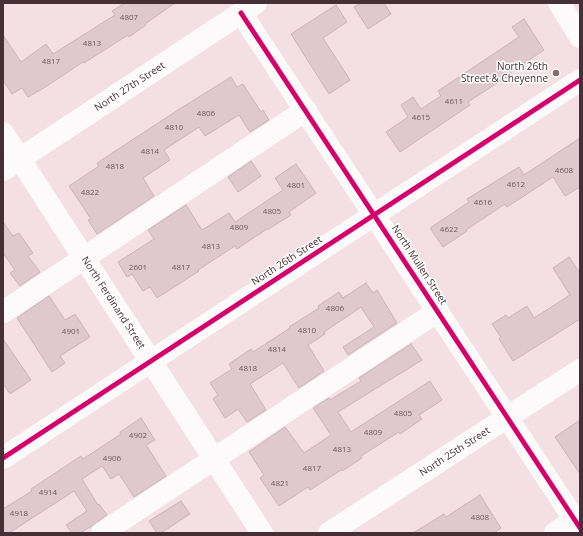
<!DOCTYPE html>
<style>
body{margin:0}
#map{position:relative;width:583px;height:536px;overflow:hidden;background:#f3dfe4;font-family:"Open Sans",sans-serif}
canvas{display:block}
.frame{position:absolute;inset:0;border:4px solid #462f36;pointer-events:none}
</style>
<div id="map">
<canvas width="583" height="536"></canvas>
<div class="frame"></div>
</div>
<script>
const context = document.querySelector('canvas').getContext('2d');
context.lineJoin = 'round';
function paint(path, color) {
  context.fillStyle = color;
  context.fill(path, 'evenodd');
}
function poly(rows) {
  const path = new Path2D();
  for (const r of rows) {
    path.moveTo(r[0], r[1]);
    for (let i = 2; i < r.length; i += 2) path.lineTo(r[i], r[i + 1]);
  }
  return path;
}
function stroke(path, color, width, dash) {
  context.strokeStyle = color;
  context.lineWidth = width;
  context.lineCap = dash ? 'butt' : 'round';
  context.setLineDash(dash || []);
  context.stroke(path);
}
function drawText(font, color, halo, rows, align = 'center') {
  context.font = font + ' "Open Sans",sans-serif';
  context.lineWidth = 3;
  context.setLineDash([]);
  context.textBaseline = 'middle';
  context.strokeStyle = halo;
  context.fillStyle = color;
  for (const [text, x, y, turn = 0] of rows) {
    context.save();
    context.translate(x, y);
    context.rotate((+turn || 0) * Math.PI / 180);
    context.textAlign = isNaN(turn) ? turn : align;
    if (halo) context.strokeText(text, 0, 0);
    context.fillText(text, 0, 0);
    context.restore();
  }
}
const building = poly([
 [125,3,175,3,145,24,146,25,129,37,128,35,84,63,83,62,47,86,28,97,22,88,12,94,3,80,3,35,21,62,46,44,53,54,115,15,112,11,125,3],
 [361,3,384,3,391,14,368,29,354,7,361,3],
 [336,5,347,22,323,38,350,80,329,94,291,34,336,5],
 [524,19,544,50,510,73,511,74,468,102,470,105,400,152,386,132,408,117,401,105,413,97,421,109,441,96,438,91,519,37,512,27,524,19],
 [231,77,237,87,243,84,261,112,263,110,269,120,250,132,239,115,205,136,199,127,164,150,170,160,143,178,154,196,97,234,88,220,91,219,69,186,99,166,97,163,178,110,231,77],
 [580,138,580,187,565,196,553,177,507,207,505,204,466,230,467,231,443,247,430,228,469,202,467,199,519,167,524,175,580,138],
 [251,161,261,176,238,192,228,177,251,161],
 [296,164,316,193,289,212,291,215,267,230,267,229,237,249,235,246,198,270,199,271,157,298,150,287,143,291,132,274,127,277,118,262,154,239,148,230,186,205,202,230,229,213,235,222,283,190,275,178,296,164],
 [3,222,13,236,19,233,33,253,28,256,40,272,20,286,10,273,15,270,3,253,3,222],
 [569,257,580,273,580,319,513,361,499,339,501,337,492,324,506,315,508,318,527,306,534,318,570,295,553,268,569,257],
 [366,283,373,293,377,290,397,323,348,355,343,347,374,327,361,307,324,332,325,334,308,345,324,371,299,388,283,363,250,384,266,410,247,422,238,409,225,418,213,399,218,395,210,383,232,369,229,364,251,349,253,352,290,328,289,327,319,308,318,306,339,292,343,298,366,283],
 [49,296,65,320,75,314,90,337,60,356,65,363,52,372,17,318,49,296],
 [3,339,31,380,10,394,3,383,3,339],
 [411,344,422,360,338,412,351,432,430,381,442,400,419,415,422,419,400,434,399,432,361,456,362,458,342,471,341,470,310,490,308,487,279,506,260,478,264,475,249,452,285,427,304,453,331,435,313,408,329,398,330,400,361,381,359,378,411,344],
 [141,418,155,440,146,445,166,476,134,497,119,474,111,479,102,466,82,479,98,505,99,504,107,515,92,526,80,533,72,533,66,525,87,511,74,491,9,533,3,533,3,509,32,491,31,489,81,456,83,459,121,434,120,432,141,418],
 [580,420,580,474,555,437,580,420],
 [480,495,501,528,494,533,413,533,444,514,446,517,480,495],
 [181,501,190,514,161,533,157,533,149,521,181,501]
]);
paint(building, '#dfc8ce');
stroke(building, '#c7b4b9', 1);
stroke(poly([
 [559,3,580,37],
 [241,13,580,528],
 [3,133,262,533],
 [3,170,256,3],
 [3,312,306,110],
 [3,458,580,80],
 [102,533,438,311],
 [329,533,580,370],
 [555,533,575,520]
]), '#fdfafb', 22);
stroke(poly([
 [241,13,580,528],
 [3,458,580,80]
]), '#d6006c', 5);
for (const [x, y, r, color] of [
 [556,73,4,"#836d73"]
]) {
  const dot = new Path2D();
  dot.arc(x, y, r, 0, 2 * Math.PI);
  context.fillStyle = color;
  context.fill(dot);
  stroke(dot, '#fff', 1.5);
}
drawText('8px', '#6f585e', null, [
 ["4807",129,18],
 ["4813",92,44],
 ["4817",51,62],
 ["4611",454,102],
 ["4806",206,114],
 ["4615",421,118],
 ["4810",174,128],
 ["4814",150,152],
 ["4818",115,167],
 ["4608",564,171],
 ["4612",516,185],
 ["4801",296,186],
 ["4822",90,193],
 ["4616",483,203],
 ["4805",272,212],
 ["4809",239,228],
 ["4622",449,230],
 ["4813",211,247],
 ["2601",138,268],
 ["4817",181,268],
 ["4806",335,309],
 ["4810",307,331],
 ["4901",71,332],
 ["4814",277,350],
 ["4818",248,369],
 ["4805",403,414],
 ["4809",373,433],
 ["4902",138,436],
 ["4813",342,450],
 ["4906",112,459],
 ["4817",312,469],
 ["4821",280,484],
 ["4914",48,493],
 ["4918",19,514],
 ["4808",480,518]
]);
drawText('10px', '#462f36', '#fff', [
 ["North 26th",548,67],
 ["Street & Cheyenne",548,79]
], 'right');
drawText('10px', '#462f36', '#fff', [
 ["North 27th Street",130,87,-33],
 ["North 26th Street",287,261,-33],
 ["North Mullen Street",419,265,57],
 ["North Ferdinand Street",113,303,57],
 ["North 25th Street",455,452,-33]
]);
</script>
